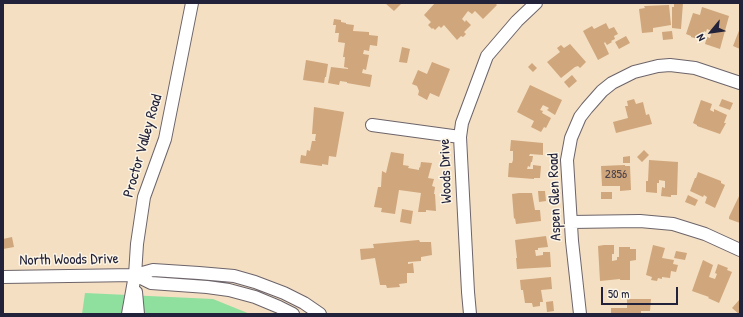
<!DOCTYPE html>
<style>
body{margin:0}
#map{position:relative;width:743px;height:317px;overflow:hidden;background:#f4dfc2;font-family:"Patrick Hand",sans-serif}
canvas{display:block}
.frame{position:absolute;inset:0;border:4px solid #22223b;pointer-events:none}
.north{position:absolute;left:691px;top:12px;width:40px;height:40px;-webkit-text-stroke:3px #fcf5e5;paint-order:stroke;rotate:241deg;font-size:11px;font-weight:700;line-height:16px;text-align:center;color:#22223b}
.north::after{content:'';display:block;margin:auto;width:14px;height:18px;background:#22223b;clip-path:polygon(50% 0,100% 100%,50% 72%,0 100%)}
.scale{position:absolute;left:601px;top:287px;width:77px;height:18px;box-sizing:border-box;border:2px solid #22223b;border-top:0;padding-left:5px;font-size:12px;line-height:14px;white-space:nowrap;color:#22223b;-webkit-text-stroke:3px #fcf5e5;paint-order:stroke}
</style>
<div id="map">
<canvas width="743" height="317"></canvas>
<div class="frame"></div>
<div class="north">N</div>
<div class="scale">50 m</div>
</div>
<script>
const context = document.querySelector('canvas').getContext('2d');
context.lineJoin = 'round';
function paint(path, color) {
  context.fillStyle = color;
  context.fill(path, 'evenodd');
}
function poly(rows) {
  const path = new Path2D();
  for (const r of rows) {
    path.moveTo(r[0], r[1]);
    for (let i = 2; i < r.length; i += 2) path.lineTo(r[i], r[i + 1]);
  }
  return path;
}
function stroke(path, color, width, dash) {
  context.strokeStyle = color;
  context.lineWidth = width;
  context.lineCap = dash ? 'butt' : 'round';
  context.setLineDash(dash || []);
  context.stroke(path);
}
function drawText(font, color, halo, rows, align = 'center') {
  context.font = font + ' "Patrick Hand",sans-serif';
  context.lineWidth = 3;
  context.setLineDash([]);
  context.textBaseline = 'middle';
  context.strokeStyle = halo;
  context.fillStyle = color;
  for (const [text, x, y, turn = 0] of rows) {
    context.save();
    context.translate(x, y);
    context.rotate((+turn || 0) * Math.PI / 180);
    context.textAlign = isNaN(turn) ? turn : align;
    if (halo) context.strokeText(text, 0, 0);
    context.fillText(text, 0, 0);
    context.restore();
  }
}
paint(poly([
 [85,293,213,299,250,314,82,314]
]), '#8fe09f');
paint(poly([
 [385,3,402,3,394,11],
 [435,3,437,4,439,3,495,3,497,5,483,19,475,11,472,14,468,11,462,19,465,22,466,20,471,25,464,32,466,34,463,37,461,36,457,40,444,25,441,28,439,26,435,30,433,28,432,29,428,25,431,22,424,15],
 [674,3,683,3,681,29,672,28,672,7,674,7],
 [669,5,671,25,653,28,653,32,642,33,639,9,645,8,644,6],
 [702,7,729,16,720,49,705,44,707,37,710,38,712,31,707,29,706,32,704,31,701,40,691,37,691,36,686,34,693,13,700,15],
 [334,19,341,20,341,22,346,23,346,24,354,25,353,31,369,32,369,35,378,36,377,46,370,45,369,51,364,50,363,54,369,55,366,70,363,69,362,73,372,75,370,87,347,83,347,82,340,81,339,85,328,83,331,67,348,69,348,68,344,67,345,57,343,57,345,43,338,42,339,33,335,33,336,25,333,25],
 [606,23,609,29,614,27,618,34,614,36,615,39,611,41,612,42,607,45,605,42,604,43,609,54,598,60,583,31,592,26,594,29],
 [740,28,740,49,733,46],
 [672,31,673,39,663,40,662,32],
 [626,36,630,43,619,49,615,42],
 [570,44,586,62,580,68,578,66,575,67,561,78,547,62,560,52,557,48,561,45,564,48],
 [402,47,410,49,407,63,399,62],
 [306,60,328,64,326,77,325,77,324,83,303,80],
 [432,62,450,69,439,97,430,93,427,100,418,95,419,91,417,86,412,84,418,70,427,74],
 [532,63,537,68,533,72,528,67],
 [572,75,577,81,569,88,564,82],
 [530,85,562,100,555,115,547,110,549,108,543,105,540,110,543,111,542,113,551,118,546,128,544,127,541,132,531,127,534,121,517,112],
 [634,99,636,104,643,102,646,115,649,114,652,124,616,133,613,122,628,118,625,106,628,106,627,101],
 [722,99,733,103,730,110,719,106],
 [701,100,712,104,710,110,714,112,714,109,727,115,724,123,726,123,720,134,697,126,697,125,693,123],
 [314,107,344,112,336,157,329,156,328,165,322,164,322,166,300,163,301,155,306,156,307,150,310,151,312,141,316,141,315,140,316,134,312,134],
 [511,140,543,143,543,155,530,154,529,156,533,156,532,162,531,162,530,167,528,166,527,169,533,169,533,165,541,166,540,178,534,178,534,179,508,177,509,163,512,163,513,160,513,151,510,151],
 [644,150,649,155,642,162,637,157],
 [391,152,404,154,403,165,409,166,408,168,419,170,419,167,420,168,421,162,432,163,428,178,434,179,432,186,435,187,434,194,435,194,436,211,426,210,426,212,418,212,421,193,399,190,395,214,381,212,382,208,374,207,378,187,381,187,382,171,386,173],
 [630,156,630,163,623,163,623,157],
 [649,160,678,162,677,195,671,195,671,197,661,196,662,187,665,188,665,181,659,180,659,183,657,183,657,193,646,192,646,181,648,181],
 [625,165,625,166,630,166,631,190,620,191,620,186,602,186,601,166],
 [698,172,721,181,721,183,725,185,715,208,705,203,707,197,704,195,703,197,690,191,695,178,696,178],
 [538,191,545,191,546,201,539,202],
 [601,192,612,192,612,199,601,199],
 [519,193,532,193,535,210,540,210,541,221,516,224,515,218,514,219,512,194],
 [740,194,740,223,729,219,729,217],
 [688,195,698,200,695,206,685,202],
 [402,209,413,211,411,224,400,222],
 [546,236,548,247,538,248,538,250,535,250,536,256,543,255,543,252,550,252,551,267,517,269,516,258,517,258,515,240],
 [12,237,14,247,3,249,3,239],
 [419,240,420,242,431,242,432,255,421,257,421,261,408,262,408,264,413,263,414,273,407,273,407,283,399,284,400,287,387,288,386,285,380,285,375,258,361,260,360,249,374,248,373,244],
 [604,245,614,245,614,254,612,254,612,261,617,260,617,257,619,257,619,247,630,247,630,249,636,249,636,260,630,261,630,280,620,280,620,279,600,281,598,246],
 [653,245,665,248,662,258,674,260,673,264,678,265,676,272,671,271,670,278,662,277,662,279,658,278,657,281,651,280,652,277,646,275],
 [676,251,687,253,685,260,674,258],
 [703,260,713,265,709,277,715,279,717,274,715,273,718,264,728,268,727,270,732,272,719,303,708,298,709,297,692,291],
 [551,277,552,289,541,290,543,302,540,302,540,306,533,307,532,303,525,303,523,290,521,290,520,280],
 [627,299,651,299,650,311,641,311,641,314,611,314,611,308,627,308],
 [740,299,740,314,739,314,732,308],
 [553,301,554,311,547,312,546,302]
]), '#d0a67c');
const minor = poly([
 [372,125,460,137],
 [571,222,640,221,673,224,705,234,740,250],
 [135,275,151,283,207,287,229,290,255,297,279,307,293,314],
 [3,277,135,275,153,270,199,273,234,276,255,282,284,293,304,303,320,314],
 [136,292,138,314],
 [128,314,135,275,137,244,144,197,165,139,192,3],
 [470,314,468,292,460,137,462,123,487,56,517,21,536,3],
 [580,314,572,241,567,160,571,138,580,117,587,108,602,91,612,83,634,72,658,66,670,65,695,68,740,83]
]);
stroke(minor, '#6c646a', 14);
stroke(minor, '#fff', 12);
drawText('13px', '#4e434b', null, [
 ["2856",616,175]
]);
drawText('15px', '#22223b', '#fcf5e5', [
 ["Proctor Valley Road",143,146,-74],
 ["Woods Drive",446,171,-92],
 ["Aspen Glen Road",555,197,-92],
 ["North Woods Drive",69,260,-1]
]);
</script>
